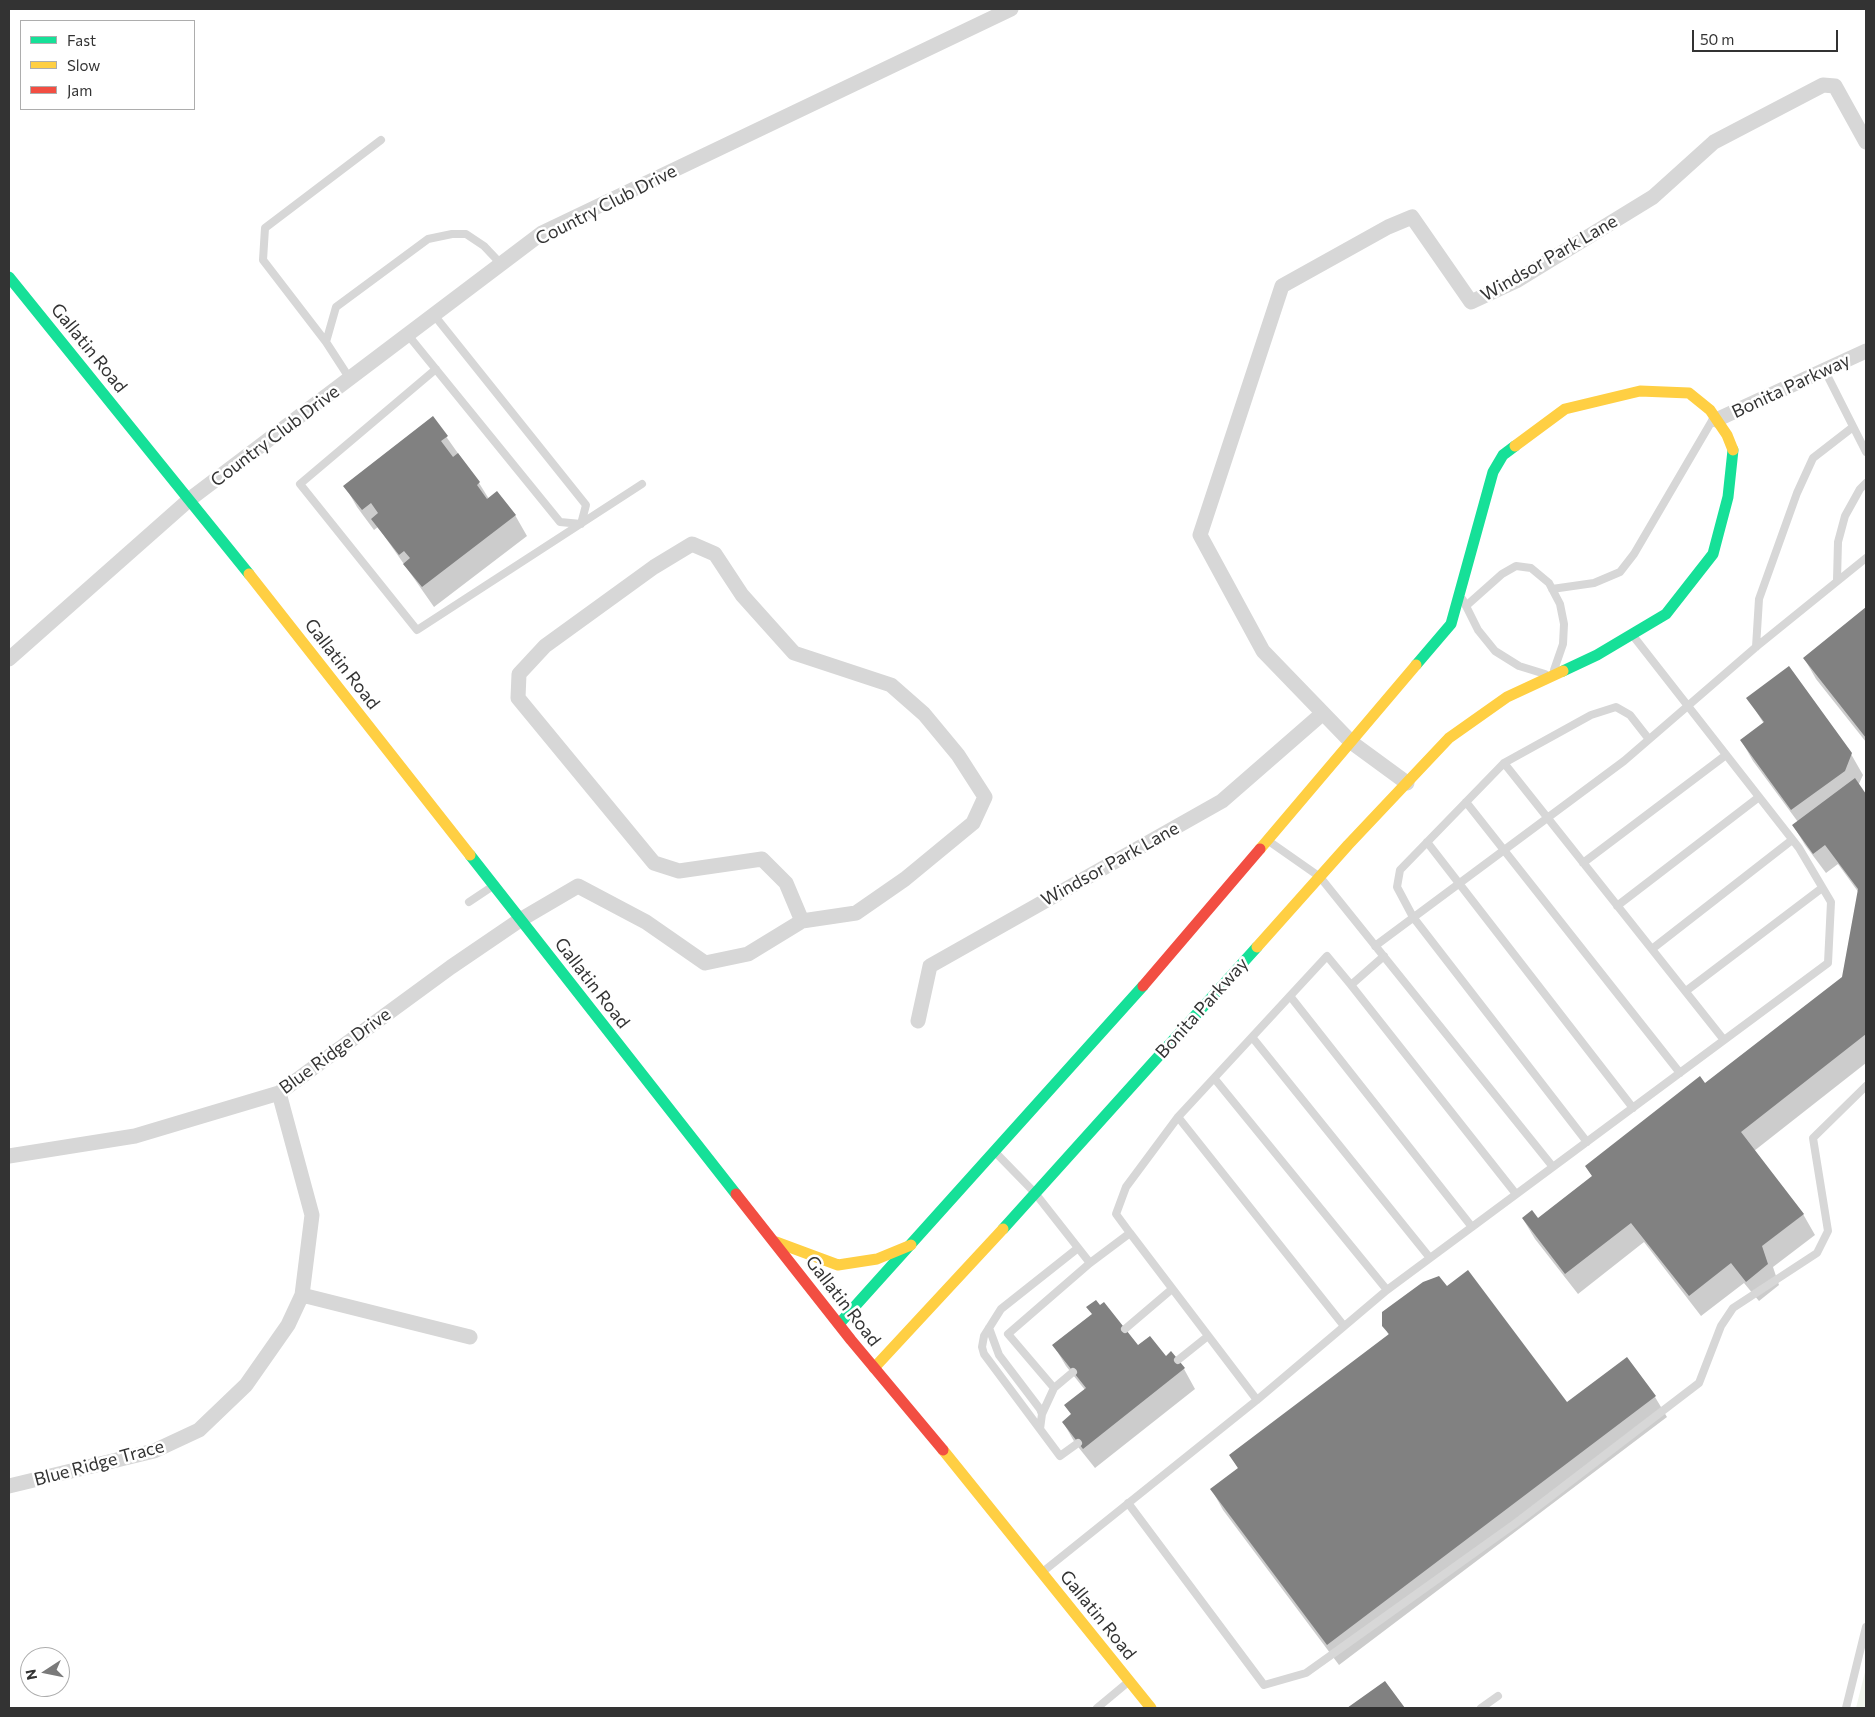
<!DOCTYPE html>
<style>
body{margin:0}
#map{position:relative;width:1875px;height:1717px;overflow:hidden;background:#fff;font-family:Commissioner,sans-serif}
canvas{display:block}
.frame{position:absolute;inset:0;border:10px solid #333;pointer-events:none}
.legend{position:absolute;left:20px;top:20px;width:175px;height:90px;box-sizing:border-box;background:#fff;border:1px solid #adadad;margin:0;padding:6px 9px;list-style:none;font-size:15px;color:#333}
.legend li{display:flex;align-items:center;gap:10px;height:25px}
.legend b{width:25px;border:1px solid #adadad}
.north{position:absolute;left:20px;top:1647px;width:50px;height:50px;box-sizing:border-box;background:#fff;border:1px solid #adadad;border-radius:50%;rotate:259deg;font-size:14px;font-weight:700;line-height:20px;text-align:center;color:#333}
.north::after{content:'';display:block;margin:auto;width:18px;height:22px;background:#7a7a7a;clip-path:polygon(50% 0,100% 100%,50% 72%,0 100%)}
.scale{position:absolute;left:1692px;top:30px;width:146px;height:22px;box-sizing:border-box;border:2px solid #333;border-top:0;padding-left:6px;font-size:15px;line-height:18px;white-space:nowrap;color:#333;-webkit-text-stroke:4px #fff;paint-order:stroke}
</style>
<div id="map">
<canvas width="1875" height="1717"></canvas>
<div class="frame"></div>
<ul class="legend">
<li><b style="height:6px;background:#16e098"></b>Fast</li>
<li><b style="height:6px;background:#ffcf43"></b>Slow</li>
<li><b style="height:6px;background:#f24e42"></b>Jam</li>
</ul>
<div class="north">N</div>
<div class="scale">50 m</div>
</div>
<script>
const context = document.querySelector('canvas').getContext('2d');
context.lineJoin = 'round';
function paint(path, color) {
  context.fillStyle = color;
  context.fill(path, 'evenodd');
}
function poly(rows) {
  const path = new Path2D();
  for (const r of rows) {
    path.moveTo(r[0], r[1]);
    for (let i = 2; i < r.length; i += 2) path.lineTo(r[i], r[i + 1]);
  }
  return path;
}
function stroke(path, color, width, dash) {
  context.strokeStyle = color;
  context.lineWidth = width;
  context.lineCap = dash ? 'butt' : 'round';
  context.setLineDash(dash || []);
  context.stroke(path);
}
function drawText(font, color, halo, rows, align = 'center') {
  context.font = font + ' Commissioner,sans-serif';
  context.lineWidth = 5;
  context.setLineDash([]);
  context.textBaseline = 'middle';
  context.strokeStyle = halo;
  context.fillStyle = color;
  for (const [text, x, y, turn = 0] of rows) {
    context.save();
    context.translate(x, y);
    context.rotate((+turn || 0) * Math.PI / 180);
    context.textAlign = isNaN(turn) ? turn : align;
    if (halo) context.strokeText(text, 0, 0);
    context.fillText(text, 0, 0);
    context.restore();
  }
}
paint(poly([
 [1866,1668,1866,1708,1856,1708]
]), '#f1f5ed');
paint(poly([
 [433,418,479,483,489,499,515,515,527,536,434,607,378,527,374,530,357,507,345,486],
 [1866,609,1866,742,1816,679,1804,658],
 [1748,698,1851,754,1863,775,1858,786,1866,796,1866,1063,1754,1151,1803,1214,1815,1235,1773,1267,1779,1285,1759,1301,1744,1283,1701,1316,1644,1242,1578,1294,1535,1239,1523,1219,1538,1220,1593,1177,1586,1167,1705,1085,1844,977,1859,893,1838,864,1826,873,1805,845,1793,825,1798,822,1753,761,1741,740,1764,724],
 [1447,1288,1567,1404,1627,1358,1655,1397,1667,1417,1339,1665,1223,1510,1212,1490,1239,1470,1231,1456,1389,1336,1384,1325],
 [1054,1346,1138,1347,1166,1357,1184,1369,1195,1389,1095,1468,1075,1443,1063,1422,1072,1416,1085,1390,1066,1366],
 [1385,1683,1403,1708,1349,1708]
]), '#0003');
paint(poly([
 [433,416,448,436,441,441,453,457,458,453,480,482,477,485,487,499,497,491,516,515,422,587,403,564,410,558,404,551,399,555,371,519,378,513,371,503,362,510,343,486],
 [1866,607,1866,738,1803,658],
 [1789,666,1852,753,1845,771,1791,810,1740,740,1764,722,1746,698],
 [1855,778,1866,794,1866,1034,1741,1132,1804,1214,1762,1246,1768,1264,1746,1282,1731,1263,1689,1296,1631,1223,1565,1274,1522,1218,1532,1210,1538,1218,1592,1176,1585,1166,1700,1076,1705,1083,1842,977,1858,889,1825,845,1813,854,1792,825],
 [1468,1270,1567,1402,1627,1357,1656,1396,1327,1645,1210,1489,1238,1468,1229,1455,1389,1334,1382,1326,1382,1312,1423,1282,1439,1276,1447,1286],
 [1096,1300,1100,1305,1104,1302,1138,1345,1150,1336,1166,1356,1171,1351,1185,1368,1083,1449,1062,1422,1071,1414,1064,1405,1086,1388,1052,1345,1092,1314,1086,1307],
 [1385,1681,1405,1708,1347,1708]
]), '#818181');
stroke(poly([
 [408,335,560,522,581,524,586,505,434,315],
 [326,342,263,260,265,228,381,140],
 [436,369,300,484,417,630,642,484],
 [1825,371,1866,452],
 [350,379,326,342,336,307,428,239,452,234,466,234,484,246,501,264],
 [1837,580,1838,542,1845,516,1860,489,1866,483],
 [1552,589,1594,583,1620,572,1634,554,1713,419],
 [1463,600,1478,630,1495,651,1519,666,1545,674],
 [1466,606,1502,574,1516,566,1531,568,1549,583,1560,604,1564,624,1563,644,1554,670],
 [1756,647,1759,599,1797,493,1813,458,1853,427],
 [1504,763,1724,1040],
 [1466,802,1680,1073],
 [1270,842,1320,877,1553,1167],
 [1427,842,1633,1108],
 [1583,863,1726,755],
 [469,902,490,888],
 [1617,906,1759,797],
 [1375,946,1624,761,1756,647,1866,558],
 [1652,949,1792,840],
 [1351,985,1516,1194],
 [1686,991,1822,888],
 [1290,996,1472,1227],
 [1252,1037,1430,1258],
 [1214,1078,1387,1290],
 [1178,1117,1344,1326],
 [1587,1142,1413,917,1397,887,1400,870,1504,763,1591,715,1616,707,1630,715,1648,738],
 [996,1153,1035,1193,1090,1263],
 [1130,1233,1257,1400],
 [989,1328,999,1355,1040,1409,1042,1414,1040,1429],
 [1125,1329,1172,1289],
 [1178,1360,1208,1336],
 [1054,1388,1008,1334,1090,1263,1130,1233,1116,1214,1126,1187,1178,1117,1327,956,1351,985,1384,956],
 [1042,1414,1054,1388,1073,1372],
 [1078,1443,1060,1456,984,1354,982,1347,984,1336,1001,1309,1078,1248],
 [1128,1503,1264,1685,1306,1673,1516,1523,1699,1383,1721,1326,1733,1308,1817,1253,1828,1231,1813,1138,1866,1086],
 [1045,1570,1257,1400,1387,1290,1828,963,1831,902,1799,848,1634,637],
 [1097,1708,1127,1683],
 [1481,1708,1498,1696],
 [1846,1708,1866,1627]
]), '#d7d7d7', 8);
stroke(poly([
 [1716,420,1866,351],
 [9,659,190,499,542,233,1011,9],
 [1407,783,1351,742,1263,651,1200,535,1282,286,1388,227,1412,217,1471,302,1516,281,1653,197,1714,142,1823,85,1835,86,1866,142],
 [918,1021,930,966,1222,801,1323,713],
 [9,1156,135,1136,279,1093,451,967,520,920,578,886,646,922,705,963,748,954,802,921,786,883,762,859,679,871,654,863,518,698,519,674,545,646,654,567,692,544,715,554,742,595,794,653,891,685,924,714,958,755,985,797,973,823,905,879,856,913,802,921],
 [302,1295,470,1337],
 [9,1486,154,1451,199,1430,246,1385,288,1325,302,1295,312,1215,279,1093]
]), '#d7d7d7', 15);
stroke(poly([
 [9,277,249,574],
 [1416,665,1451,624,1493,472,1503,455,1515,446],
 [1563,671,1597,655,1666,614,1713,554,1728,497,1733,450],
 [470,855,736,1194],
 [1003,1229,1257,947],
 [839,1324,1143,986]
]), '#16e098', 11);
stroke(poly([
 [1515,446,1565,409,1640,391,1689,393,1710,410,1727,435,1733,450],
 [249,574,470,855],
 [1260,849,1416,665],
 [1257,947,1348,845,1449,738,1507,697,1563,671],
 [776,1242,838,1265,877,1259,911,1245],
 [874,1368,1003,1229],
 [943,1450,1151,1708]
]), '#ffcf43', 11);
stroke(poly([
 [1143,986,1260,849],
 [736,1194,851,1340,943,1450]
]), '#f24e42', 11);
drawText('18px', '#333', '#fff', [
 ["Country Club Drive",606,205,-27],
 ["Windsor Park Lane",1549,258,-30],
 ["Gallatin Road",89,348,51],
 ["Bonita Parkway",1791,386,-25],
 ["Country Club Drive",275,436,-37],
 ["Gallatin Road",342,664,52],
 ["Windsor Park Lane",1110,864,-29],
 ["Gallatin Road",592,983,52],
 ["Bonita Parkway",1202,1008,-48],
 ["Blue Ridge Drive",335,1051,-36],
 ["Gallatin Road",843,1301,52],
 ["Blue Ridge Trace",99,1463,-15],
 ["Gallatin Road",1098,1615,51]
]);
</script>
